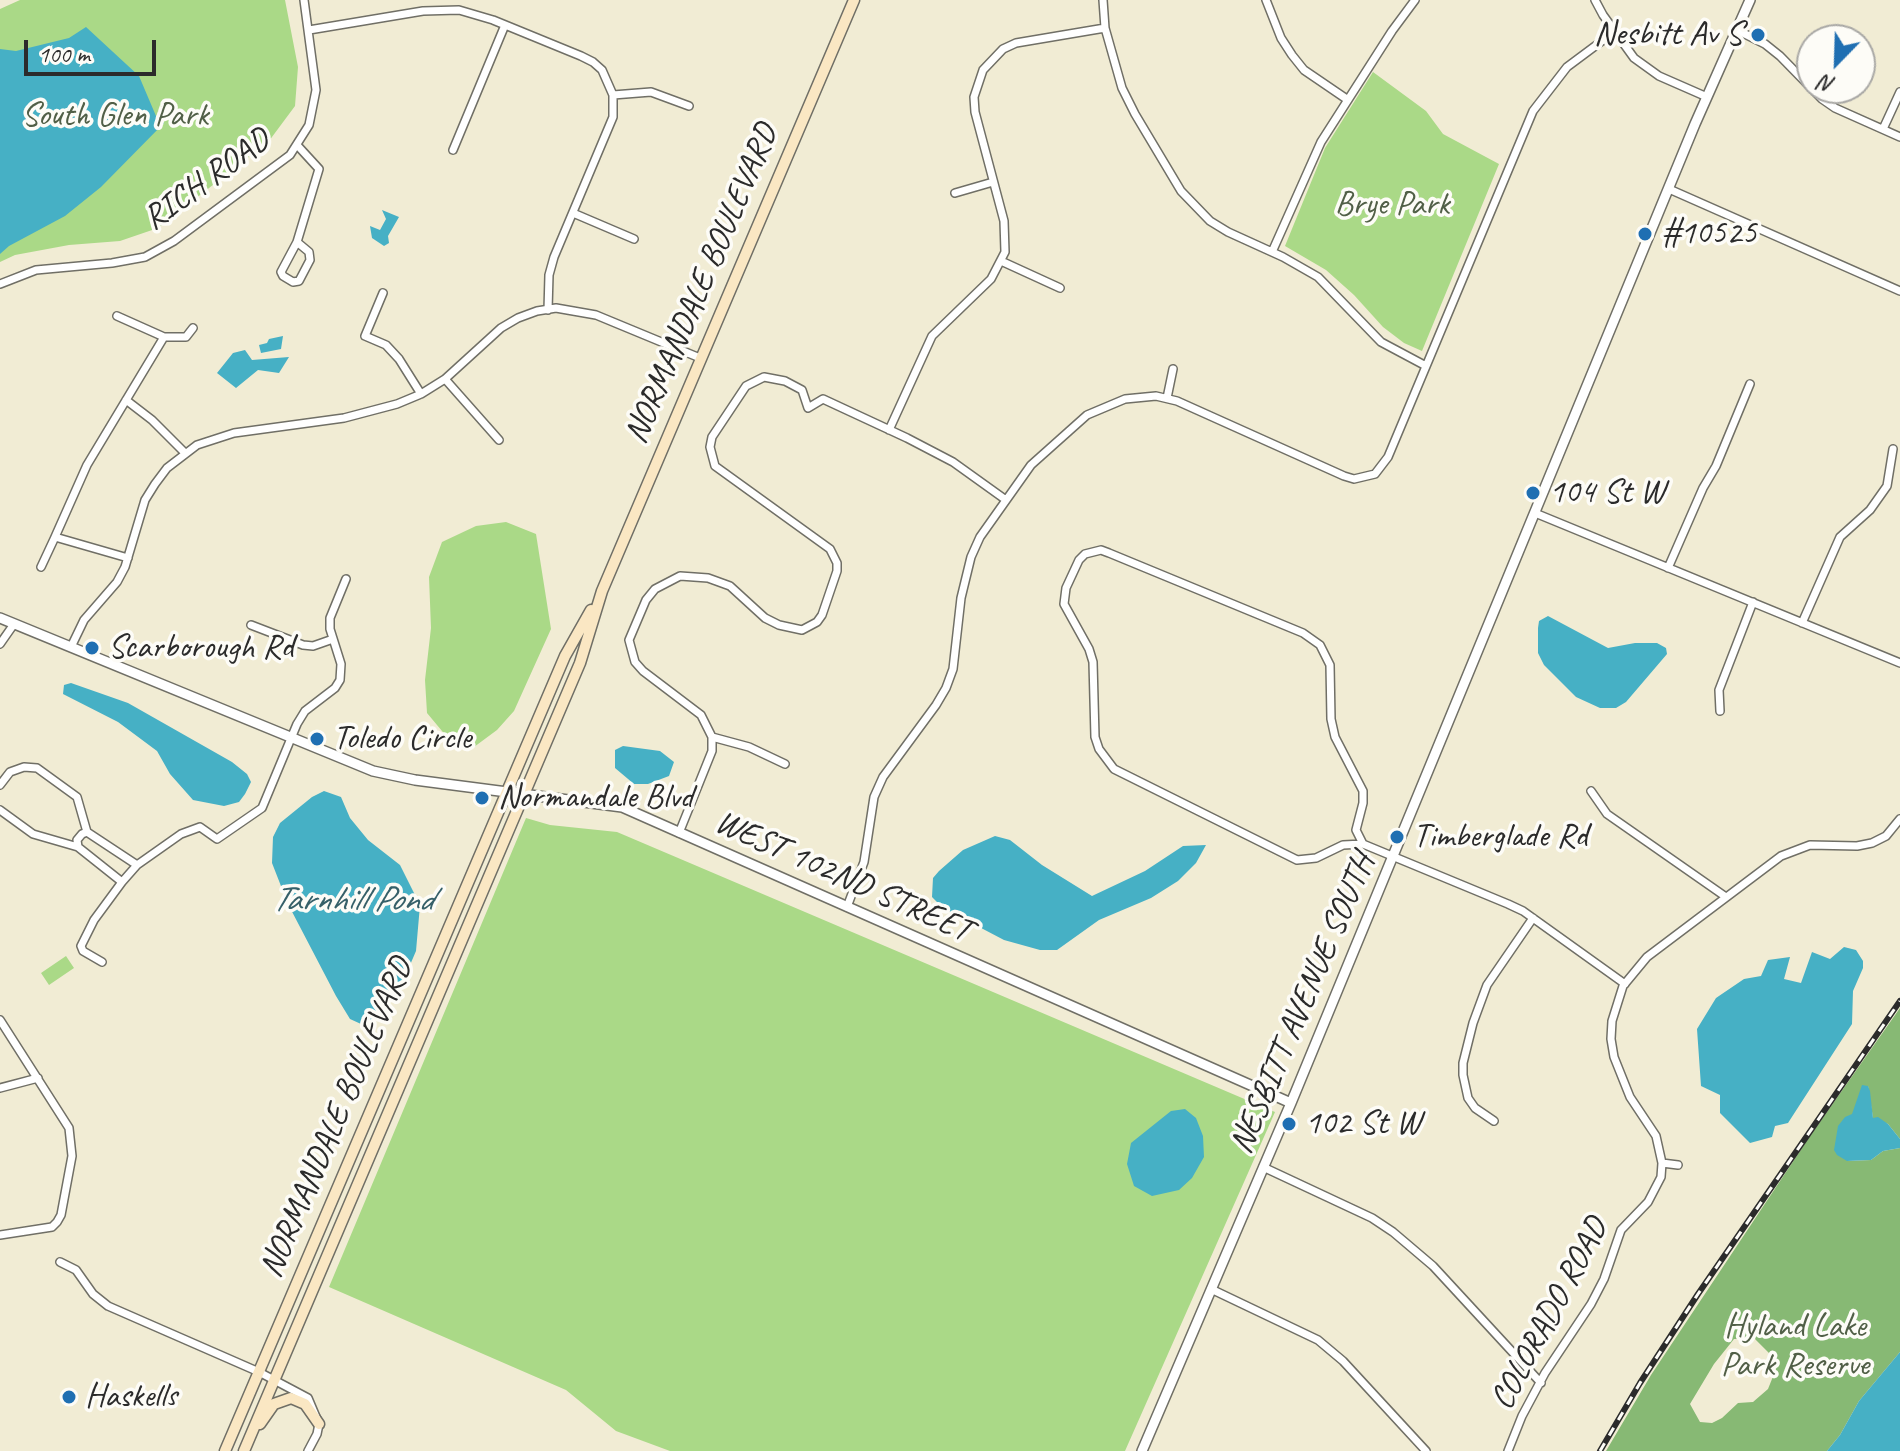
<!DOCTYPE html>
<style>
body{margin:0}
#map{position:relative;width:1900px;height:1451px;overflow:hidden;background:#f1ecd4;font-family:Caveat,sans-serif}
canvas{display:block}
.north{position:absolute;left:1796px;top:24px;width:80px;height:80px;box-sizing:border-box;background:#fdfcf7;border:2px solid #a9a8a5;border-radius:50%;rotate:203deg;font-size:22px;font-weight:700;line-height:32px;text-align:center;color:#2b2b2b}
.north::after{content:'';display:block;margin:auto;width:28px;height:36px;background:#1f6fb2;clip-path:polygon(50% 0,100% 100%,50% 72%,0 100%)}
.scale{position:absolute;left:24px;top:40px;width:132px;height:36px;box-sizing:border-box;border:4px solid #2b2b2b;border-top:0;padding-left:10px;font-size:24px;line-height:28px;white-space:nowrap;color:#2b2b2b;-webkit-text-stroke:6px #fdfcf7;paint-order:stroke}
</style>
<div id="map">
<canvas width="1900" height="1451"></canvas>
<div class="north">N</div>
<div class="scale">100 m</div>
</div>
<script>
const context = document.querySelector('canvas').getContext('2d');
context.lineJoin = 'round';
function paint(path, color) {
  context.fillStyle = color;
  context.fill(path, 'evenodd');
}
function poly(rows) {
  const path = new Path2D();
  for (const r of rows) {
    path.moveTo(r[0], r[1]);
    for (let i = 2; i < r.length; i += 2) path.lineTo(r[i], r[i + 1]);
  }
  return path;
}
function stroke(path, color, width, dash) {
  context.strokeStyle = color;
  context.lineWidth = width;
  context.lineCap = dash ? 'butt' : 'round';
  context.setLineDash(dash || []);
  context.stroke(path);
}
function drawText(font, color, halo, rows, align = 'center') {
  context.font = font + ' Caveat,sans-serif';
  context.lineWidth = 7;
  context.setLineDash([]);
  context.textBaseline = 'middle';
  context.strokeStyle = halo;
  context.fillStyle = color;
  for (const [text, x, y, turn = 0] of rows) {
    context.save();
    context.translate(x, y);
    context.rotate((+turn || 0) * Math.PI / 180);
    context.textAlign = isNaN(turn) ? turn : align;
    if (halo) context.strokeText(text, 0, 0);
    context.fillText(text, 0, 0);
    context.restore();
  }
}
paint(poly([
 [20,0,285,0,298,67,295,106,269,141,158,228,120,241,69,245,15,255,0,262,0,9],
 [1373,72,1426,111,1443,134,1499,164,1422,351,1404,343,1383,327,1354,295,1326,270,1285,246,1325,148],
 [506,522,536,534,551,629,514,711,497,730,474,747,447,737,427,713,425,680,431,628,429,577,442,542,476,526],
 [526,818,550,825,617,832,1275,1112,1125,1451,670,1451,616,1431,566,1390,329,1287],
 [66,956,74,968,49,985,41,973]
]), '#aad987');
paint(poly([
 [1900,1008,1900,1139,1888,1124,1873,1118,1868,1086,1848,1161,1871,1160,1883,1151,1900,1148,1900,1352,1859,1401,1840,1435,1827,1451,1606,1451,1651,1375,1808,1139],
 [1734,1339,1755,1339,1770,1354,1776,1369,1768,1389,1753,1402,1738,1403,1722,1418,1712,1423,1700,1422,1690,1404,1714,1364]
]), '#87b974');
paint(poly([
 [86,27,139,76,156,116,164,123,101,187,65,216,9,246,0,254,0,49,16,51,69,38],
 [382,210,399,217,388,236,389,243,384,246,372,238,370,226,380,230,386,219],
 [283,336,281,349,261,353,259,345,267,343,269,339],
 [245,350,252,360,289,357,279,373,258,370,236,388,217,373,233,353],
 [1548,616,1608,648,1635,643,1657,643,1666,648,1667,654,1626,702,1616,708,1600,708,1576,697,1544,665,1538,653,1538,628,1539,621],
 [71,683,128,703,232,762,247,774,251,782,245,794,239,802,224,806,193,800,170,774,157,751,118,722,63,694,64,685],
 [623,746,660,751,674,762,669,776,648,784,634,784,615,768,615,750],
 [324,791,341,797,350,818,368,840,400,865,420,905,416,951,398,993,369,1023,361,1024,350,1019,336,996,288,904,272,863,273,837,280,823,312,797],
 [995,836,1010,840,1042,865,1092,896,1145,871,1183,846,1206,845,1196,863,1178,881,1151,898,1099,920,1057,950,1040,950,1004,940,943,908,932,897,933,878,939,871,963,850],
 [1844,947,1856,950,1863,961,1863,968,1853,991,1852,1024,1788,1123,1775,1126,1772,1137,1750,1143,1720,1113,1720,1095,1701,1086,1697,1029,1716,998,1744,979,1761,976,1768,960,1790,957,1784,979,1801,983,1812,952,1830,959],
 [1862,1085,1868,1086,1870,1091,1873,1118,1878,1117,1888,1124,1900,1139,1900,1148,1883,1151,1871,1160,1847,1161,1837,1155,1834,1150,1838,1126,1845,1117,1852,1114],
 [1185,1109,1196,1118,1203,1136,1204,1157,1192,1178,1179,1190,1152,1196,1134,1186,1127,1164,1131,1143,1171,1111],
 [1900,1352,1900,1451,1827,1451,1840,1435,1859,1401]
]), '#46b0c5');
const minor = poly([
 [1103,0,1105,28,1122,88,1135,114,1181,191,1210,221,1228,232,1283,257,1318,277,1381,342,1426,366],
 [1266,0,1281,38,1292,55,1304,70,1348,100],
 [1595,0,1603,15,1634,58,1659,76,1707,97],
 [309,30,423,11,459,10,493,20,581,56,593,62,602,70,613,95,613,117,554,257,549,275,548,310],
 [1737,30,1765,44,1780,56,1822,99,1835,108,1900,137],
 [613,95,651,92,689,106],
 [1883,129,1900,92],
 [453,150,505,25],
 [1669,189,1900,291],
 [955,193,993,182],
 [573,213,634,239],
 [297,242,309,252,310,260,299,281,293,282,283,276,281,272,297,242,319,169,297,145],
 [1272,252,1321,142,1392,31,1415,0],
 [1001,261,1060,288],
 [0,284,36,270,112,263,145,257,174,241,290,155,309,125,316,90,304,0],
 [383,293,365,336,386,345,399,359,421,394],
 [117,316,164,337,186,337,193,328],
 [445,379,499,440],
 [1167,398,1173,369],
 [126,400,152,420,185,453],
 [889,430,932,336,991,279,1005,252,1004,221,975,112,974,97,983,70,1003,49,1016,43,1105,28],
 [1535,513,1900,663],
 [128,558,55,537,87,465,164,337],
 [41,567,55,537],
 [1668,568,1703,488,1716,466,1750,384],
 [1802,623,1840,537,1870,510,1887,486,1893,449],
 [251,625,303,645,313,646,333,639],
 [0,644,14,624],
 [71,647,84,620,117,582,125,567,145,500,155,484,167,468,197,445,234,433,344,418,397,404,421,394,445,379,501,328,518,318,537,311,556,308,596,315,700,358],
 [1720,711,1719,690,1753,602],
 [712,737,749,747,785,764],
 [0,785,10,772,24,767,37,768,77,797,87,832],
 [1591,791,1607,814,1726,897],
 [0,810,33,834,78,847],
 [679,833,712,751,712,737,701,715,643,671,635,662,629,640,646,600,655,589,680,576,708,578,730,586,765,618,779,625,802,630,817,622,822,615,837,571,837,563,830,549,715,466,710,447,712,437,746,386,764,377,785,381,802,390,808,408,823,399,907,438,953,462,1006,500],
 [1363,844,1356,830,1363,803,1363,791,1335,737,1331,719,1330,665,1320,645,1303,633,1109,553,1101,550,1085,554,1079,560,1066,588,1064,604,1089,649,1093,662,1095,737,1099,749,1114,769,1297,860,1316,858,1343,845,1363,844,1508,904,1523,911,1625,984],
 [122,882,137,865],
 [847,907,864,862,874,797,883,777,936,705,946,688,953,669,961,598,971,557,980,537,1031,465,1087,415,1125,399,1156,396,1177,401,1344,476,1354,479,1375,474,1388,457,1533,111,1567,67,1614,32],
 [102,962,83,951,81,946,94,920,122,882,78,847,77,840,82,834,87,832,137,865,181,834,200,827,217,839,262,808,297,724,305,711,335,688,340,680,341,664,330,629,330,618,346,579],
 [0,1020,69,1128,72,1156,61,1215,57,1222,52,1227,0,1235],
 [0,1088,38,1078],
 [1494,1121,1475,1108,1468,1098,1463,1075,1463,1063,1473,1023,1487,985,1533,918],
 [1662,1163,1678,1165],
 [1263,1167,1372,1218,1393,1232,1433,1266,1541,1383],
 [60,1262,76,1270,93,1294,108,1306,259,1372,308,1398,319,1424,317,1434,308,1451],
 [1211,1289,1318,1340,1343,1361,1426,1451],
 [1508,1451,1522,1416,1545,1373,1591,1304,1604,1279,1621,1230,1648,1202,1661,1177,1662,1163,1656,1136,1630,1097,1614,1057,1611,1039,1612,1021,1623,986,1647,957,1781,856,1810,845,1857,846,1872,843,1886,836,1900,819]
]);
const tertiary = poly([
 [0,618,373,771,415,780,622,807,1291,1103],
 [1142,1451,1291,1103,1695,124,1750,0]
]);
const secondary = poly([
 [260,1424,274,1404,291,1398,305,1404,319,1424],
 [225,1451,565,656,591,610],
 [244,1451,580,663,602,591,854,0]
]);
stroke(minor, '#706f66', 10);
stroke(tertiary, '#706f66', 12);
stroke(secondary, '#706f66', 13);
stroke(minor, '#fff', 7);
stroke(tertiary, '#fff', 9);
stroke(secondary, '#fae7c3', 10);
const rail = poly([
 [1600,1451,1640,1383,1698,1294,1900,1001]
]);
stroke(rail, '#2b2b2b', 6);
stroke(rail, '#fdfcf7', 3, [9]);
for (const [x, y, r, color] of [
 [1758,35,8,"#1f6fb2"],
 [1645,234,8,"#1f6fb2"],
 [1533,493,8,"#1f6fb2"],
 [92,648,8,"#1f6fb2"],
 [317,739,8,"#1f6fb2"],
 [482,798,8,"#1f6fb2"],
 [1397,837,8,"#1f6fb2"],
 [1289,1124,8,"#1f6fb2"],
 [69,1397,8,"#1f6fb2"]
]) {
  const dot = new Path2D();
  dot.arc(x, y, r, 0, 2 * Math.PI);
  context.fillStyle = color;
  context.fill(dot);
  stroke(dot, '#fdfcf7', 3);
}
drawText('34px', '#2b2b2b', '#fdfcf7', [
 ["Nesbitt Av S",1742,35,"right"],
 ["#10525",1661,234],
 ["104 St W",1549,493],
 ["Scarborough Rd",108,648],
 ["Toledo Circle",333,739],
 ["Normandale Blvd",498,798],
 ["Timberglade Rd",1413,837],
 ["102 St W",1305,1124],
 ["Haskells",85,1397]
], 'left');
drawText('34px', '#515f47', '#fdfcf7', [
 ["South Glen Park",115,116],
 ["Brye Park",1392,205],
 ["Hyland Lake",1795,1327],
 ["Park Reserve",1795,1366]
]);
drawText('34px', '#2b2b2b', '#fdfcf7', [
 ["RICH ROAD",207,180,-36],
 ["NORMANDALE BOULEVARD",702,284,-67],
 ["WEST 102ND STREET",843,877,24],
 ["NESBITT AVENUE SOUTH",1303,1004,-67],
 ["NORMANDALE BOULEVARD",337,1118,-67],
 ["COLORADO ROAD",1550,1314,-62]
]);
drawText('italic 36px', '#366069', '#fdfcf7', [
 ["Tarnhill Pond",352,901]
]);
</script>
